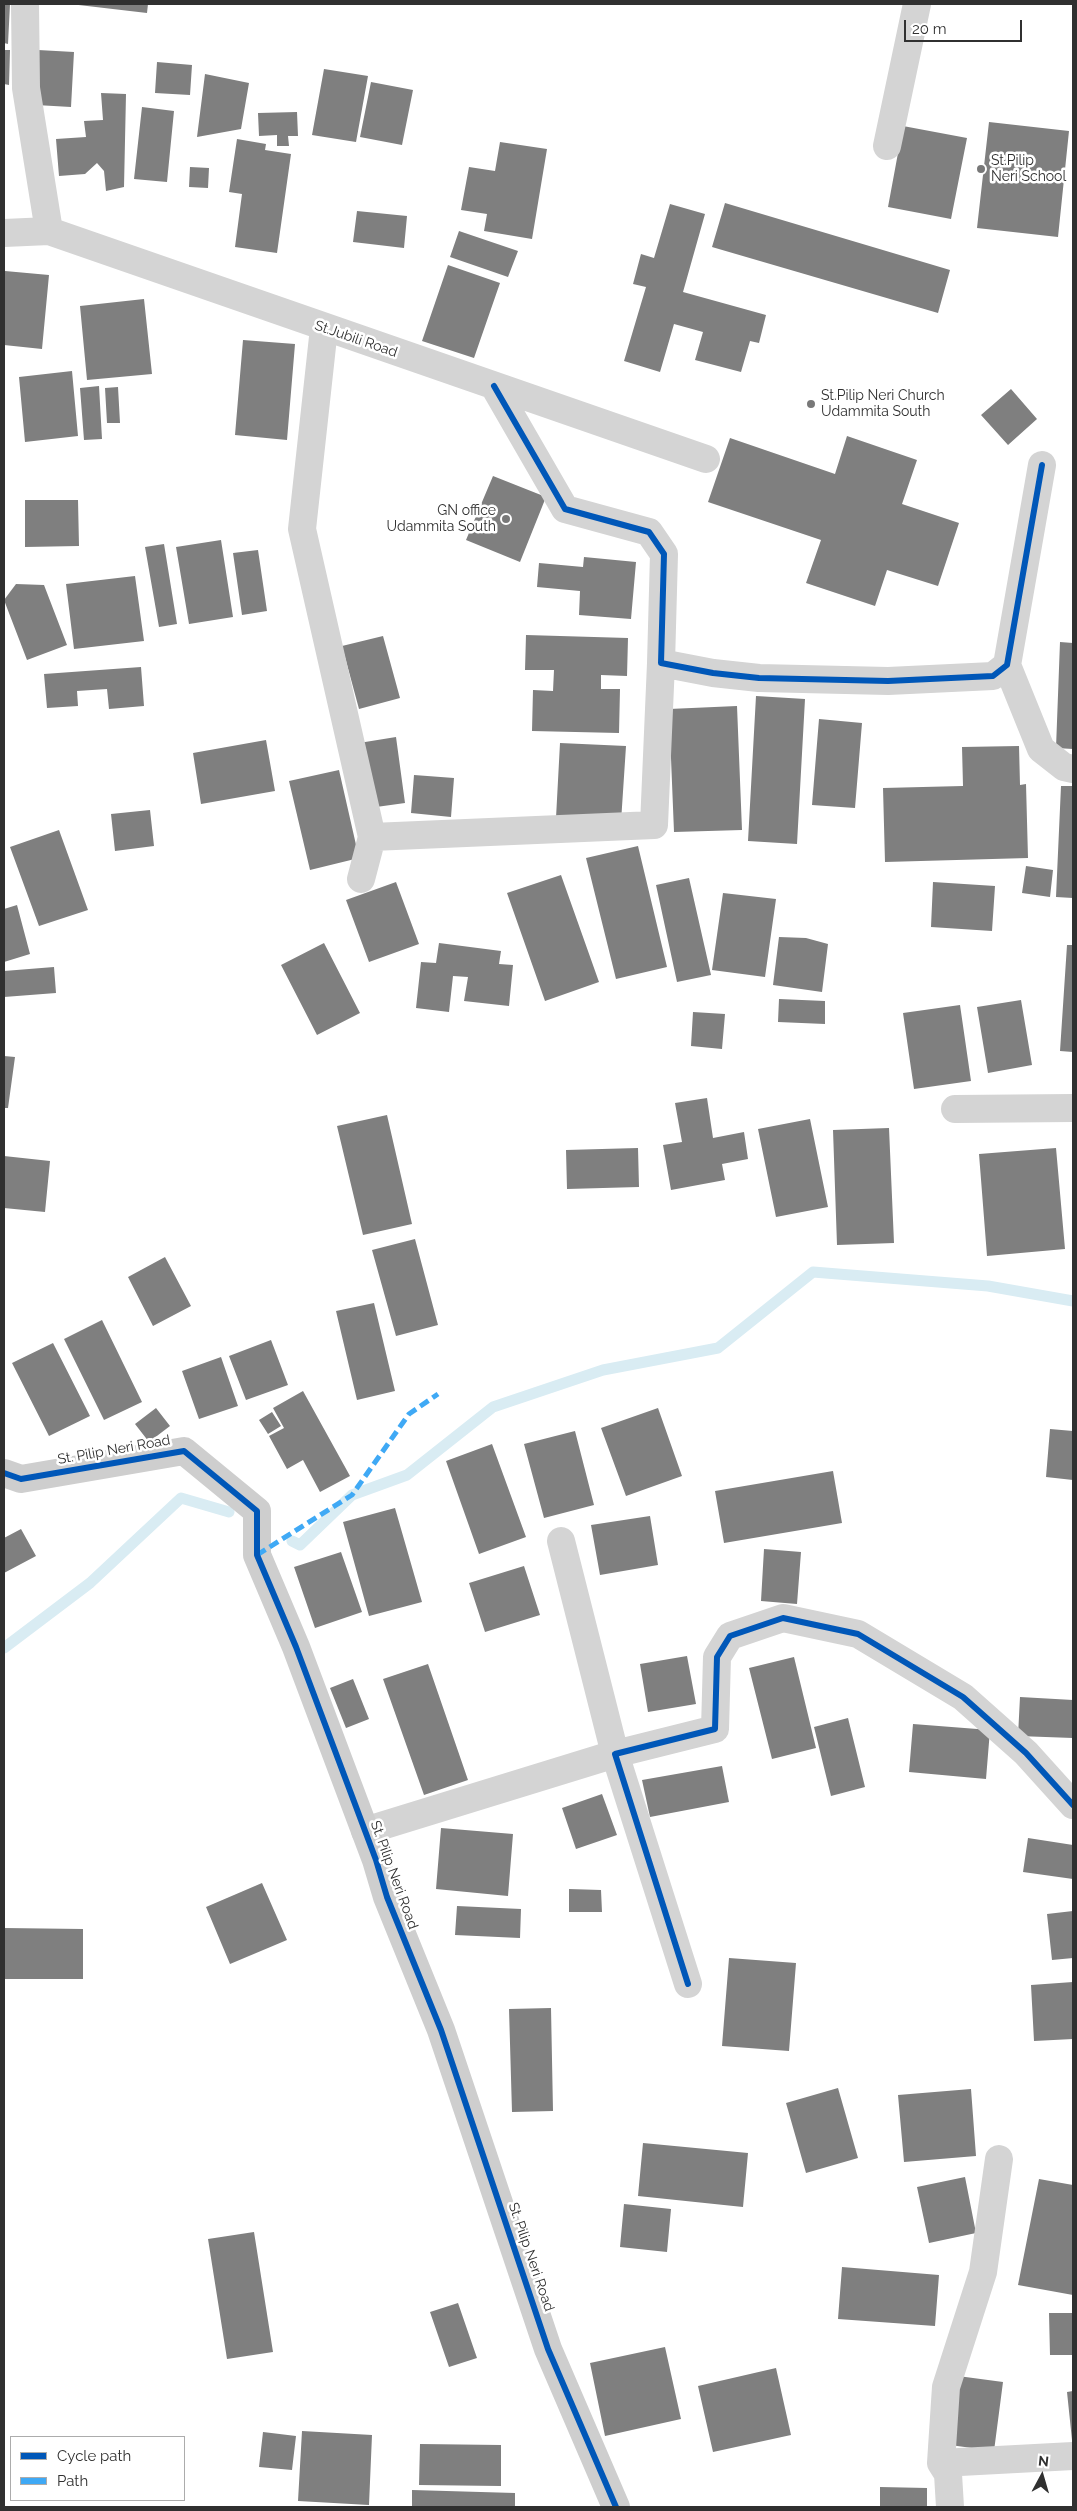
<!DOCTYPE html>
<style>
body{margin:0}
#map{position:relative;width:1077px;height:2511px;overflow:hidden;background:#fff;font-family:Raleway,sans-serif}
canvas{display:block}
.frame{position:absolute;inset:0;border:5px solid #303030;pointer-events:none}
.legend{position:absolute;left:10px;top:2436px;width:175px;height:65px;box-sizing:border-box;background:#fff;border:1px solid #acacac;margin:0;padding:6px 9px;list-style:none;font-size:15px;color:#303030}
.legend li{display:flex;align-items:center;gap:10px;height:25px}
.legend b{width:25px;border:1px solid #acacac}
.north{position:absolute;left:1017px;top:2451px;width:50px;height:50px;-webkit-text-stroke:4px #fff;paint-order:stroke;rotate:6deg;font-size:14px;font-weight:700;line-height:20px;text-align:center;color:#303030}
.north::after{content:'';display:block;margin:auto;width:18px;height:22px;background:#303030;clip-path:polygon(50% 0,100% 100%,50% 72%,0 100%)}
.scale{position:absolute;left:904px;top:20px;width:118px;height:22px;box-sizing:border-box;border:2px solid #303030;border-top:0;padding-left:6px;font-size:15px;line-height:18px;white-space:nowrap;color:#303030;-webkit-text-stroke:4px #fff;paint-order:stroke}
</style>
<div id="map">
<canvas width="1077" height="2511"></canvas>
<div class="frame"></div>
<ul class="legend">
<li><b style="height:6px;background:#0057b8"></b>Cycle path</li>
<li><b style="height:6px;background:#3fa9f5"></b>Path</li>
</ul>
<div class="north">N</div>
<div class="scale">20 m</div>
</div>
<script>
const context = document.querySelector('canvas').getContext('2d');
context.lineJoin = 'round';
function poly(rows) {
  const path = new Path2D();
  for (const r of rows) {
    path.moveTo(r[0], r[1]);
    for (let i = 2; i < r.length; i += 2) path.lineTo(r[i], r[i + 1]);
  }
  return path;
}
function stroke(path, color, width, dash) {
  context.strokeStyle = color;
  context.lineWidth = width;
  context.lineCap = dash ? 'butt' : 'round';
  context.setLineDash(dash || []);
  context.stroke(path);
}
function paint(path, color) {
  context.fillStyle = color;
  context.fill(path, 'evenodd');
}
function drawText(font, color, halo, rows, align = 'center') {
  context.font = font + ' Raleway,sans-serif';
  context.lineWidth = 5;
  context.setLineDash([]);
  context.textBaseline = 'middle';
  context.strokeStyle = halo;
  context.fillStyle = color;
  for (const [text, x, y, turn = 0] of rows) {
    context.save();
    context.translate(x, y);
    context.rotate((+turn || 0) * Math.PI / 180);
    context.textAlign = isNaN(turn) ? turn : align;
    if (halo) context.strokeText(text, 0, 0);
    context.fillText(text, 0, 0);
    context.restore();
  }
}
stroke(poly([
 [292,1541,300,1545,352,1495,407,1475,493,1407,603,1370,718,1348,813,1272,988,1286,1073,1301],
 [4,1648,90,1583,181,1498,229,1512]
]), '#d9ecf3', 11);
paint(poly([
 [4,4,10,4,8,44,4,43],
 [70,4,148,4,147,13],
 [4,50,10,50,9,85,4,84],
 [38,50,74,52,71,107,36,105],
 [157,62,192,65,190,95,155,93],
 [324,69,368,76,356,142,312,135],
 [205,74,249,83,241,129,197,137],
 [371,82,413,90,402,145,360,137],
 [101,93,126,94,124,187,106,191,104,171,97,163,85,174,59,176,56,139,86,137,84,121,103,120],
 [142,107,174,111,167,182,134,179],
 [297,112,298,136,288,136,289,146,277,146,277,135,259,136,258,113],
 [989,122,1069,131,1058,237,977,228],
 [903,126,967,138,951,219,888,207],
 [237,139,266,144,265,150,291,154,277,253,235,247,242,194,229,192],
 [500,142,547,149,532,239,484,231,487,214,461,210,469,167,495,171],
 [190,167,209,168,208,188,189,187],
 [725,203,950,270,938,313,712,247],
 [670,204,705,214,683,292,766,315,759,343,750,341,741,372,695,360,703,332,674,324,660,372,624,361,646,287,633,284,641,254,654,258],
 [357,211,407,216,404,248,353,242],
 [459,231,518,251,508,277,450,257],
 [448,265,500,283,474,358,422,341],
 [5,271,49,275,42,349,4,345],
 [144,299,152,374,87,380,80,306],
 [243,340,295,344,287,440,235,435],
 [72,371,78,436,25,442,19,377],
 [99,386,102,439,84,440,80,388],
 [118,387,120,423,107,423,105,388],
 [1011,389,1037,419,1008,445,981,415],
 [847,436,917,460,902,504,959,523,938,586,887,570,875,606,806,583,821,540,708,502,730,438,835,474],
 [493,476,546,497,520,562,466,540],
 [25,500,78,500,79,546,25,547],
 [221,540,233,617,189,624,176,547],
 [164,544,177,624,159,627,145,547],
 [258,550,267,611,242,615,233,553],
 [584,557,636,562,631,619,579,615,580,591,537,587,539,563,583,567],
 [135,576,144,641,74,649,66,584],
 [16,584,44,585,67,645,27,660,4,600],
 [526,635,628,638,627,676,601,675,601,689,620,689,619,733,532,731,533,690,553,691,554,670,525,670],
 [383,636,400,698,359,709,342,646],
 [1060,642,1073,643,1073,749,1056,748],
 [141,667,144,706,109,709,107,689,77,691,78,706,47,708,44,674],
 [756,696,805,699,797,844,748,841],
 [737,706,742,830,674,832,669,709],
 [819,719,862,723,855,808,812,805],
 [396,737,405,803,369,808,359,743],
 [266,740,275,791,201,804,193,753],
 [560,743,626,746,621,822,556,818],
 [1019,746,1020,785,1026,784,1028,858,885,862,883,788,963,786,962,747],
 [339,770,359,858,310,870,289,781],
 [414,775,454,778,451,817,411,813],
 [1061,786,1073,786,1073,898,1056,897],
 [150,810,154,846,115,851,111,814],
 [59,830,88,910,39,926,10,847],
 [638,846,667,967,616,979,586,858],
 [1026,866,1053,870,1050,897,1022,893],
 [561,875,599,982,545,1001,507,893],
 [689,878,711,975,677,982,656,885],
 [396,882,419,944,369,962,346,900],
 [933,882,995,886,992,931,931,927],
 [723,893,776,899,765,977,712,970],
 [17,905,30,954,4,962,4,909],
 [779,937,806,938,828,944,822,992,773,985],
 [324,943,360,1013,317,1035,281,965],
 [439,943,501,951,499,964,513,965,509,1006,464,1001,468,977,453,976,449,1012,416,1008,421,962,436,963],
 [1067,945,1073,945,1073,1052,1060,1051],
 [54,967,56,993,4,997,4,971],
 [779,999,825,1001,825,1024,778,1022],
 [1021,1000,1032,1065,988,1073,977,1007],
 [960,1005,971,1081,914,1089,903,1013],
 [693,1012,725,1014,722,1049,691,1046],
 [4,1056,15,1057,8,1108,4,1108],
 [707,1098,713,1138,744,1132,748,1159,722,1164,725,1180,671,1190,663,1145,682,1142,675,1103],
 [387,1115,412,1224,363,1235,337,1126],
 [810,1119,828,1207,776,1217,758,1129],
 [889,1128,894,1243,837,1245,833,1130],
 [638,1148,639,1187,567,1189,566,1150],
 [1056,1148,1065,1249,987,1256,979,1154],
 [4,1156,50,1161,45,1212,4,1208],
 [415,1239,438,1325,396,1336,372,1250],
 [165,1257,191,1306,153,1326,128,1277],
 [374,1303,395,1391,357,1400,336,1311],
 [102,1320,142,1402,104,1420,64,1339],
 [271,1340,288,1385,246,1400,229,1356],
 [53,1343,90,1416,49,1436,12,1363],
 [221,1357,238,1406,199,1419,182,1371],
 [303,1391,350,1476,320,1492,303,1460,287,1469,269,1436,284,1428,273,1408],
 [156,1408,170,1426,149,1442,135,1424],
 [658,1408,682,1476,626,1496,601,1428],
 [272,1412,281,1426,268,1434,259,1420],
 [1050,1429,1073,1431,1073,1480,1046,1477],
 [575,1431,594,1505,544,1518,524,1444],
 [492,1444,526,1537,479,1554,446,1461],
 [833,1471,842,1523,724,1543,715,1491],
 [395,1508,422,1602,369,1616,343,1522],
 [650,1516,658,1565,600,1575,591,1525],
 [21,1529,36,1556,4,1573,4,1538],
 [764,1549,801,1552,797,1604,761,1601],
 [341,1552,362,1612,315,1628,294,1567],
 [524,1566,540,1615,485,1632,469,1583],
 [687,1656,696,1704,648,1712,640,1664],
 [794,1657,816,1748,772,1759,749,1668],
 [428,1664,468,1780,424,1795,383,1679],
 [353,1679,369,1719,346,1728,330,1688],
 [1020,1697,1073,1700,1073,1738,1018,1736],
 [848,1718,865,1787,831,1796,814,1727],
 [913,1724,990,1730,986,1779,909,1772],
 [722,1766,729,1802,650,1817,642,1780],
 [602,1794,617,1835,576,1849,562,1808],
 [441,1828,513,1834,508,1896,436,1889],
 [1028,1838,1073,1845,1073,1879,1023,1872],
 [262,1883,287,1940,230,1964,206,1907],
 [569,1889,601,1890,602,1912,569,1912],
 [457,1906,521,1909,520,1938,455,1935],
 [1073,1911,1073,1958,1052,1960,1047,1914],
 [4,1928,83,1929,83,1979,4,1979],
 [729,1958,796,1963,789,2051,722,2046],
 [1073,1982,1073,2039,1034,2041,1031,1985],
 [551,2008,553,2111,512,2112,509,2009],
 [838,2088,858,2158,806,2173,786,2103],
 [971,2089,976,2156,904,2162,898,2095],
 [643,2143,748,2153,743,2207,638,2196],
 [965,2177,976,2233,929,2243,917,2187],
 [1039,2179,1073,2185,1073,2295,1018,2285],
 [624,2204,671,2209,667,2252,620,2247],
 [254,2232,273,2352,227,2359,208,2239],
 [842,2267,939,2275,935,2326,838,2319],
 [458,2303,477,2358,449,2367,430,2312],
 [1049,2313,1073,2313,1073,2355,1050,2355],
 [665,2347,681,2419,605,2436,590,2363],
 [776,2368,791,2435,713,2452,698,2386],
 [958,2376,1003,2382,994,2451,950,2445],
 [1073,2391,1073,2440,1072,2440,1067,2392],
 [302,2431,372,2435,369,2505,298,2501],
 [263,2432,296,2436,292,2470,259,2467],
 [420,2444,501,2445,501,2486,419,2485],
 [880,2487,927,2488,927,2507,880,2507],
 [412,2490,515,2493,515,2507,412,2507]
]), '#7f7f7f');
stroke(poly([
 [25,4,26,88,49,231],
 [887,146,917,4],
 [4,233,49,231,706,459],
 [324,328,302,529,372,837,361,879],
 [494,386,565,509,649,532,664,554,661,663,713,673,759,678,888,681,993,676,1007,665,1042,465],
 [1007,665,1041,749,1064,767,1073,769],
 [372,837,654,825,661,663],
 [955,1109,1073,1108],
 [365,1831,615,1754,561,1541],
 [688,1984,615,1754,715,1729,717,1657,730,1636,783,1618,858,1634,963,1697,1026,1753,1073,1805],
 [941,2463,946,2387,983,2272,999,2159],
 [950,2507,948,2474,941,2463,1073,2456]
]), '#d4d4d4', 28);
stroke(poly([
 [4,1473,21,1479,184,1451,257,1511,257,1555,296,1647,376,1860,387,1897,441,2030,548,2349,616,2507]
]), '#cecece', 28);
stroke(poly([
 [257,1555,352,1495,409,1414,438,1394]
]), '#3fa9f5', 5, [10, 5]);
stroke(poly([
 [494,386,565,509,649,532,664,554,661,663,713,673,759,678,888,681,993,676,1007,665,1042,465],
 [4,1473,21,1479,184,1451,257,1511,257,1555,296,1647,376,1860,387,1897,441,2030,548,2349,616,2507],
 [688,1984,615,1754,715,1729,717,1657,730,1636,783,1618,858,1634,963,1697,1026,1753,1073,1805]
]), '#0057b8', 6);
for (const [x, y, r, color] of [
 [981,169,5,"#787878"],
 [811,404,5,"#787878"],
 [506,519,5,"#787878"]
]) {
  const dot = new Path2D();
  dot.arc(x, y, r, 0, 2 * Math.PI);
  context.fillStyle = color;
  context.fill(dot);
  stroke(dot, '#fff', 2);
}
drawText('14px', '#303030', '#fff', [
 ["St.Pilip",991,161],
 ["Neri School",991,177],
 ["St.Pilip Neri Church",821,396],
 ["Udammita South",821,412],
 ["GN office",496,511,"right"],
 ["Udammita South",496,527,"right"]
], 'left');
drawText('14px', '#303030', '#fff', [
 ["St.Jubili Road",356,339,19],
 ["St. Pilip Neri Road",114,1450,-10],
 ["St. Pilip Neri Road",394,1875,70],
 ["St. Pilip Neri Road",531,2257,71]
]);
</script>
